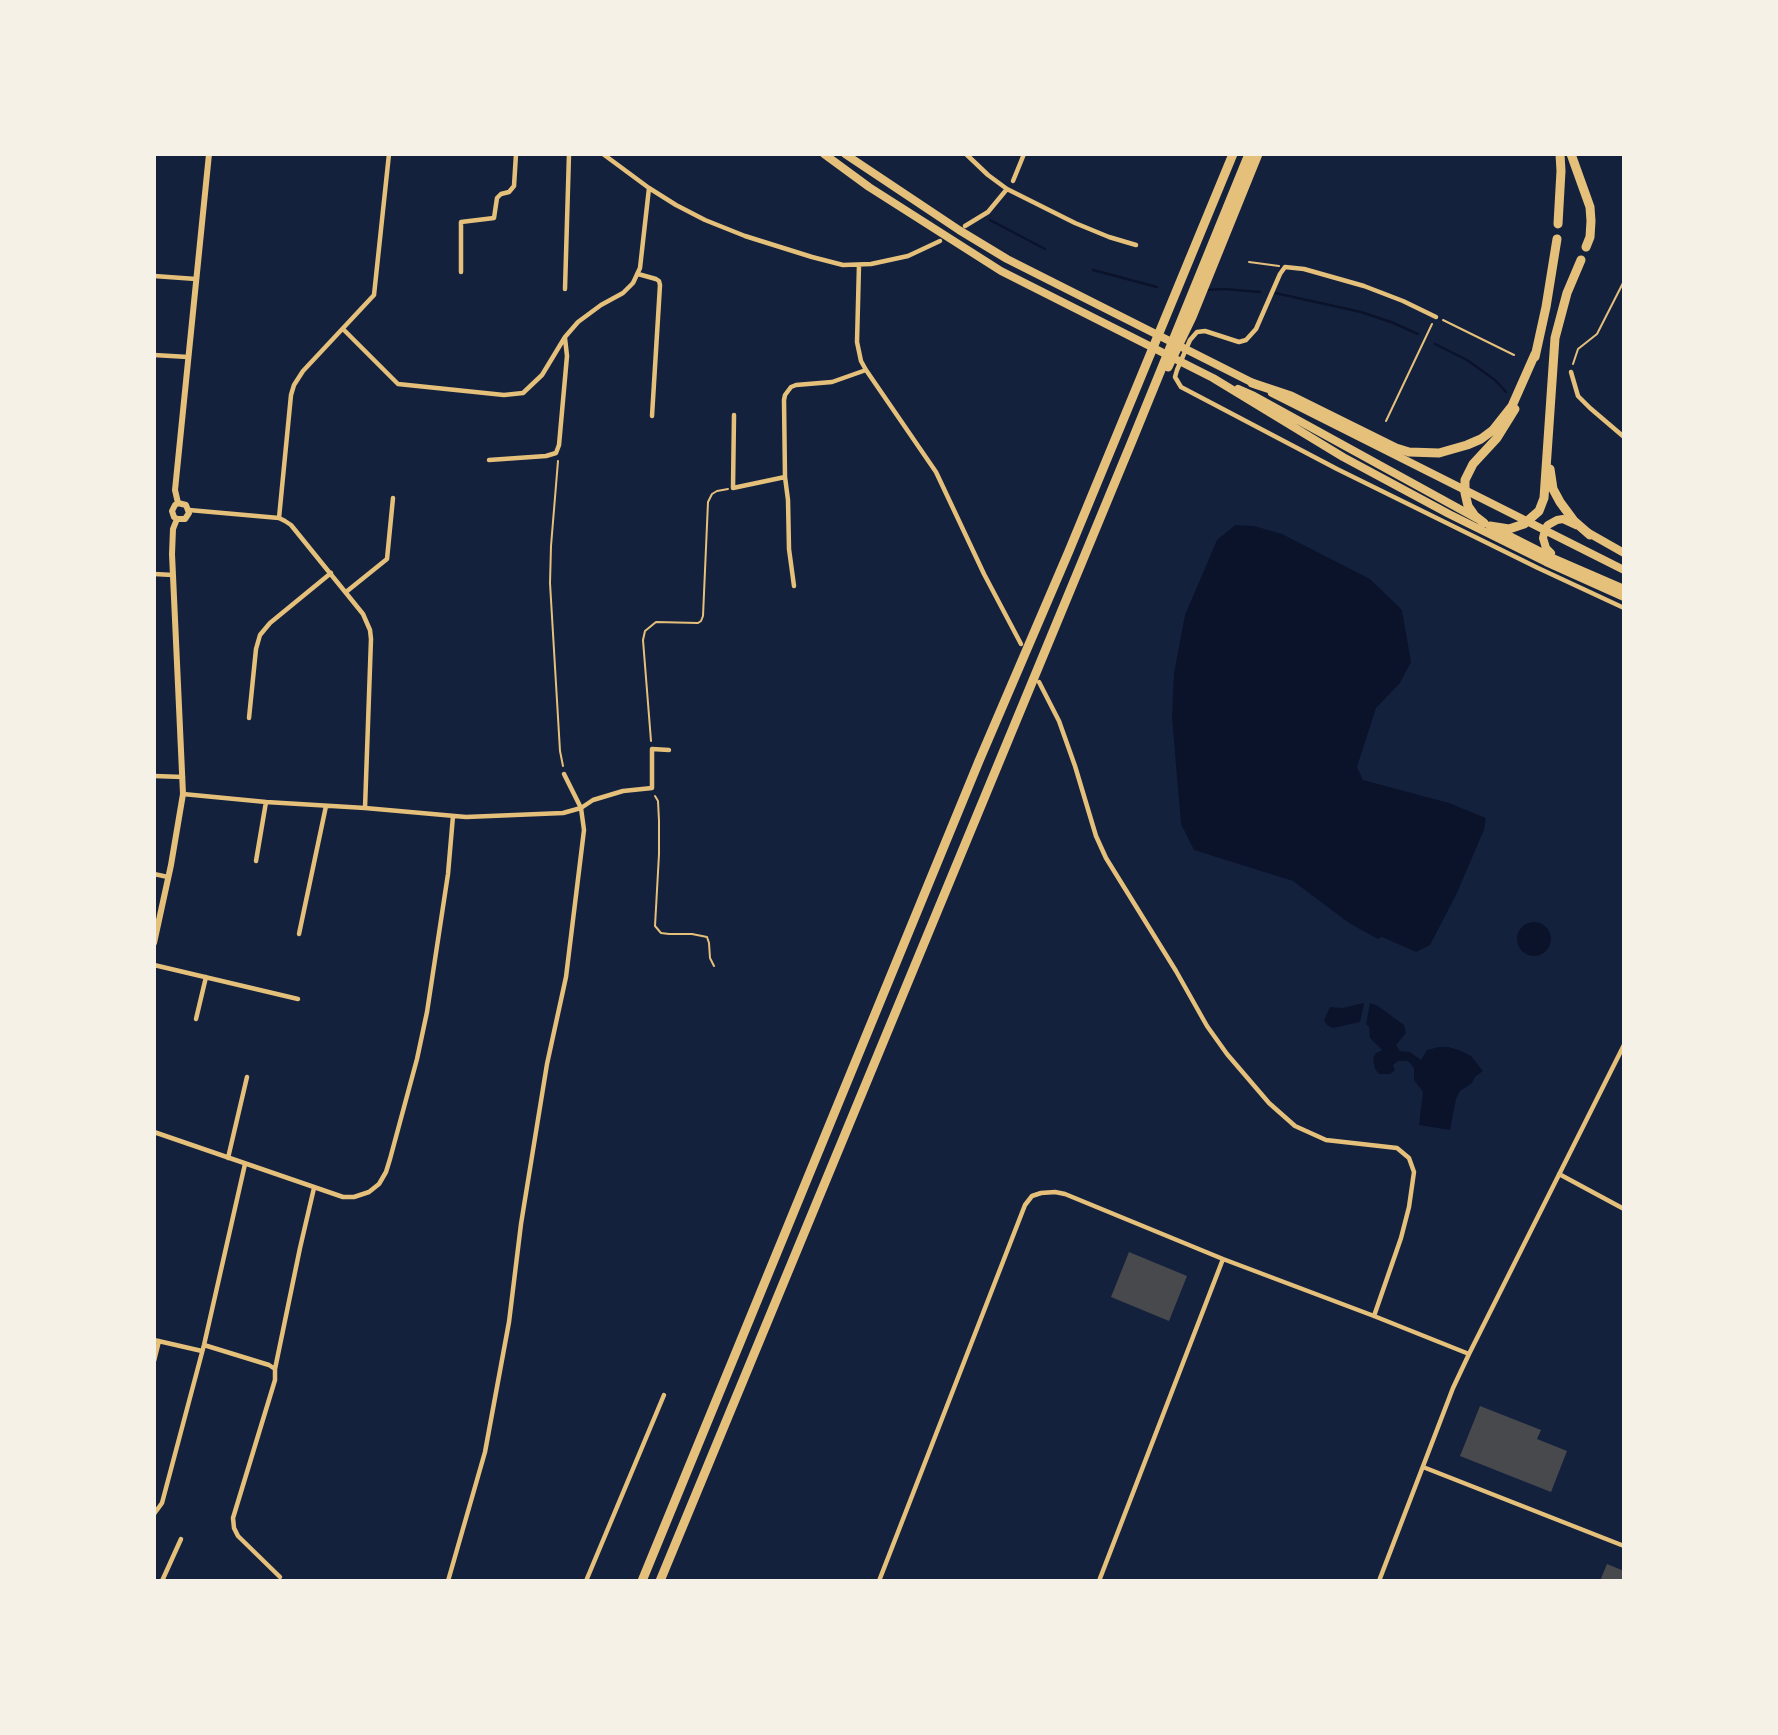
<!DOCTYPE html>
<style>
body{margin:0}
#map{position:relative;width:1778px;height:1735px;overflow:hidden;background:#14213d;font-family:Manrope,sans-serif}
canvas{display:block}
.frame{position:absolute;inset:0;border:156px solid #f6f1e7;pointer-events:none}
</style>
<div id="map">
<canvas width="1778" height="1735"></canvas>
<div class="frame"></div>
</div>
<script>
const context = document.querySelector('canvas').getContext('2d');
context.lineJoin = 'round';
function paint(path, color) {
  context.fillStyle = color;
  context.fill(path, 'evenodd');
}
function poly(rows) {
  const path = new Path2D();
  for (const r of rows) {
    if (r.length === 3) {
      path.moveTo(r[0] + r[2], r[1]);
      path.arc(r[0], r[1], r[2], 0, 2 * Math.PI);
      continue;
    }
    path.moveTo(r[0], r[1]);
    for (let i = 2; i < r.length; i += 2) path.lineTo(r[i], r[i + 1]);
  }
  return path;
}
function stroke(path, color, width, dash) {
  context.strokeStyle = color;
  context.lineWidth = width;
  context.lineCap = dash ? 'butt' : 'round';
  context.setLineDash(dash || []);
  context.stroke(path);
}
paint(poly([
 [1235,525,1254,526,1282,534,1370,579,1402,610,1411,662,1400,683,1376,708,1357,767,1363,780,1449,803,1486,818,1484,830,1456,895,1430,945,1416,952,1382,937,1378,939,1349,923,1293,881,1194,850,1181,824,1172,718,1174,673,1185,615,1217,540],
 [1534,939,17],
 [1363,1003,1364,1004,1360,1022,1333,1028,1327,1025,1324,1020,1330,1007,1343,1008],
 [1370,1003,1378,1006,1404,1025,1406,1033,1396,1045,1400,1051,1410,1052,1421,1060,1427,1050,1439,1047,1448,1047,1459,1050,1471,1056,1483,1071,1475,1077,1472,1083,1460,1091,1456,1099,1450,1130,1419,1125,1423,1092,1414,1080,1414,1068,1408,1061,1398,1061,1393,1065,1395,1070,1390,1074,1379,1074,1375,1069,1373,1058,1376,1053,1382,1050,1370,1038,1369,1027,1366,1024]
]), '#0b132b');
stroke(poly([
 [990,220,1045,249],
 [1093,270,1157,287],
 [1207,290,1224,289,1260,292],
 [1275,293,1361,312,1391,322,1418,334],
 [1435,344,1467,360,1495,380,1506,392]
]), '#0b132b', 2.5);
paint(poly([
 [1129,1252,1187,1276,1169,1321,1111,1297],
 [1480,1406,1541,1430,1537,1439,1567,1451,1551,1492,1460,1456],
 [1607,1564,1624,1571,1624,1581,1600,1581]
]), '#48494c');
stroke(poly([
 [1249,262,1279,266],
 [1443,320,1514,355],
 [1573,364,1578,349,1597,334,1624,281],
 [1386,421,1432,324],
 [558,461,551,546,550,583,560,751,563,766],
 [651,741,643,640,645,631,656,622,698,623,701,621,703,616,708,502,712,494,717,491,728,489],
 [655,796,658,801,659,821,659,854,655,926,661,933,669,934,692,934,707,937,709,943,710,958,714,966]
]), '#e5c07b', 2);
stroke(poly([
 [603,154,649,188,676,205,705,220,745,236,812,257,843,265,871,264,908,256,940,241],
 [966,154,988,175,1007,189,1075,223,1109,237,1136,245],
 [1013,181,1024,154],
 [965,226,988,212,1007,189],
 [859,265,857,342,861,361,866,370,936,472,984,574,1021,644],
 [461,272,461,222,494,218,497,198,501,194,509,192,514,186,516,154],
 [638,274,656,279,659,281,660,285,652,416],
 [154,276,196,279],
 [565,289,569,154],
 [1436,317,1403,301,1364,286,1304,269,1285,267,1280,274,1256,329,1246,340,1239,342,1205,331,1197,332,1190,340,1177,370,1175,377,1181,387,1337,469,1538,568,1624,608],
 [343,329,398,384,504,395,523,393,542,375,565,337,578,322,601,305,623,293,633,283,640,268,649,188],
 [154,355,188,357],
 [1571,372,1578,396,1590,408,1624,437],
 [734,415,733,488,785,477],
 [489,460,546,456,556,453,559,445,567,356,565,338],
 [189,510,279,518,285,521,291,525,363,614,370,630,371,639,365,808],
 [279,518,291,395,294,385,303,371,374,295,389,154],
 [154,574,173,575],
 [794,586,789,549,788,500,785,477,784,400,785,395,791,387,796,385,832,382,866,370],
 [346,592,387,559,393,498],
 [1039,682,1059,721,1075,766,1096,836,1106,858,1176,971,1207,1026,1227,1054,1269,1103,1295,1126,1326,1140,1397,1148,1409,1158,1414,1172,1409,1207,1401,1238,1374,1316],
 [249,718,256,649,260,635,270,623,331,573],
 [154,776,183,777],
 [183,794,266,802,365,808,466,817,563,813,581,808,593,800,623,791,652,788,652,749,669,750],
 [256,861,266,802],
 [154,874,168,877],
 [299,934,326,806],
 [154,965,298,999],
 [196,1019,206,977],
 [154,1132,343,1197,354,1197,369,1192,379,1184,386,1172,390,1159,417,1059,427,1012,448,874,453,816],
 [228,1158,247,1077],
 [1559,1174,1624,1209],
 [154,1340,202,1351],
 [204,1345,269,1365,275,1369,300,1248,314,1188],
 [154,1361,159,1341],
 [275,1369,275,1380,233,1518,234,1528,238,1536,280,1577],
 [1423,1467,1624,1546],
 [154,1514,162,1503,204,1345,245,1164],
 [162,1581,181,1539],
 [448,1581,485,1452,509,1322,521,1224,547,1064,566,977,584,830,581,808,564,774],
 [586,1581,664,1395],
 [879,1581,1025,1205,1032,1196,1041,1193,1055,1192,1065,1194,1223,1259,1374,1316,1469,1354],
 [1099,1581,1223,1259],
 [1379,1581,1453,1388,1469,1354,1624,1045]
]), '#e5c07b', 4.5);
stroke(poly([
 [178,503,175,490,209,154],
 [177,519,185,519,189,513,186,505,178,503],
 [177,519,174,517,172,511,175,505,178,503],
 [154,943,171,865,183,794,172,554,173,529,177,519]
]), '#e5c07b', 6);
stroke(poly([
 [824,154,869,187,1001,271,1213,378,1343,457,1449,514,1546,562,1624,597],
 [845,154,959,230,1007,259,1257,385],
 [1238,389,1254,396,1476,518],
 [1272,393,1624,570],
 [1494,528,1557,560,1624,589],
 [1587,532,1624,553],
 [1551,553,1546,548,1543,538,1545,529,1548,525,1557,520,1563,519,1576,525]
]), '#e5c07b', 8);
stroke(poly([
 [1571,154,1590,207,1591,221,1590,237,1586,247],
 [1558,224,1561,171,1560,154],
 [1535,357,1546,307,1557,239],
 [1168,367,1192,317,1258,154],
 [1252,383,1291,396,1396,448,1409,452,1439,453,1467,445,1481,439,1493,430,1512,406,1535,354],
 [1550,469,1553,489,1560,502,1574,521,1590,535],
 [1484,523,1475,516,1468,506,1465,493,1465,480,1473,464,1497,438,1515,409],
 [1490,526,1509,529,1524,524,1539,511,1544,498,1555,338,1567,293,1581,260],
 [642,1581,979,761,1069,551,1233,154],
 [660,1581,1132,441,1249,154]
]), '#e5c07b', 9);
</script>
